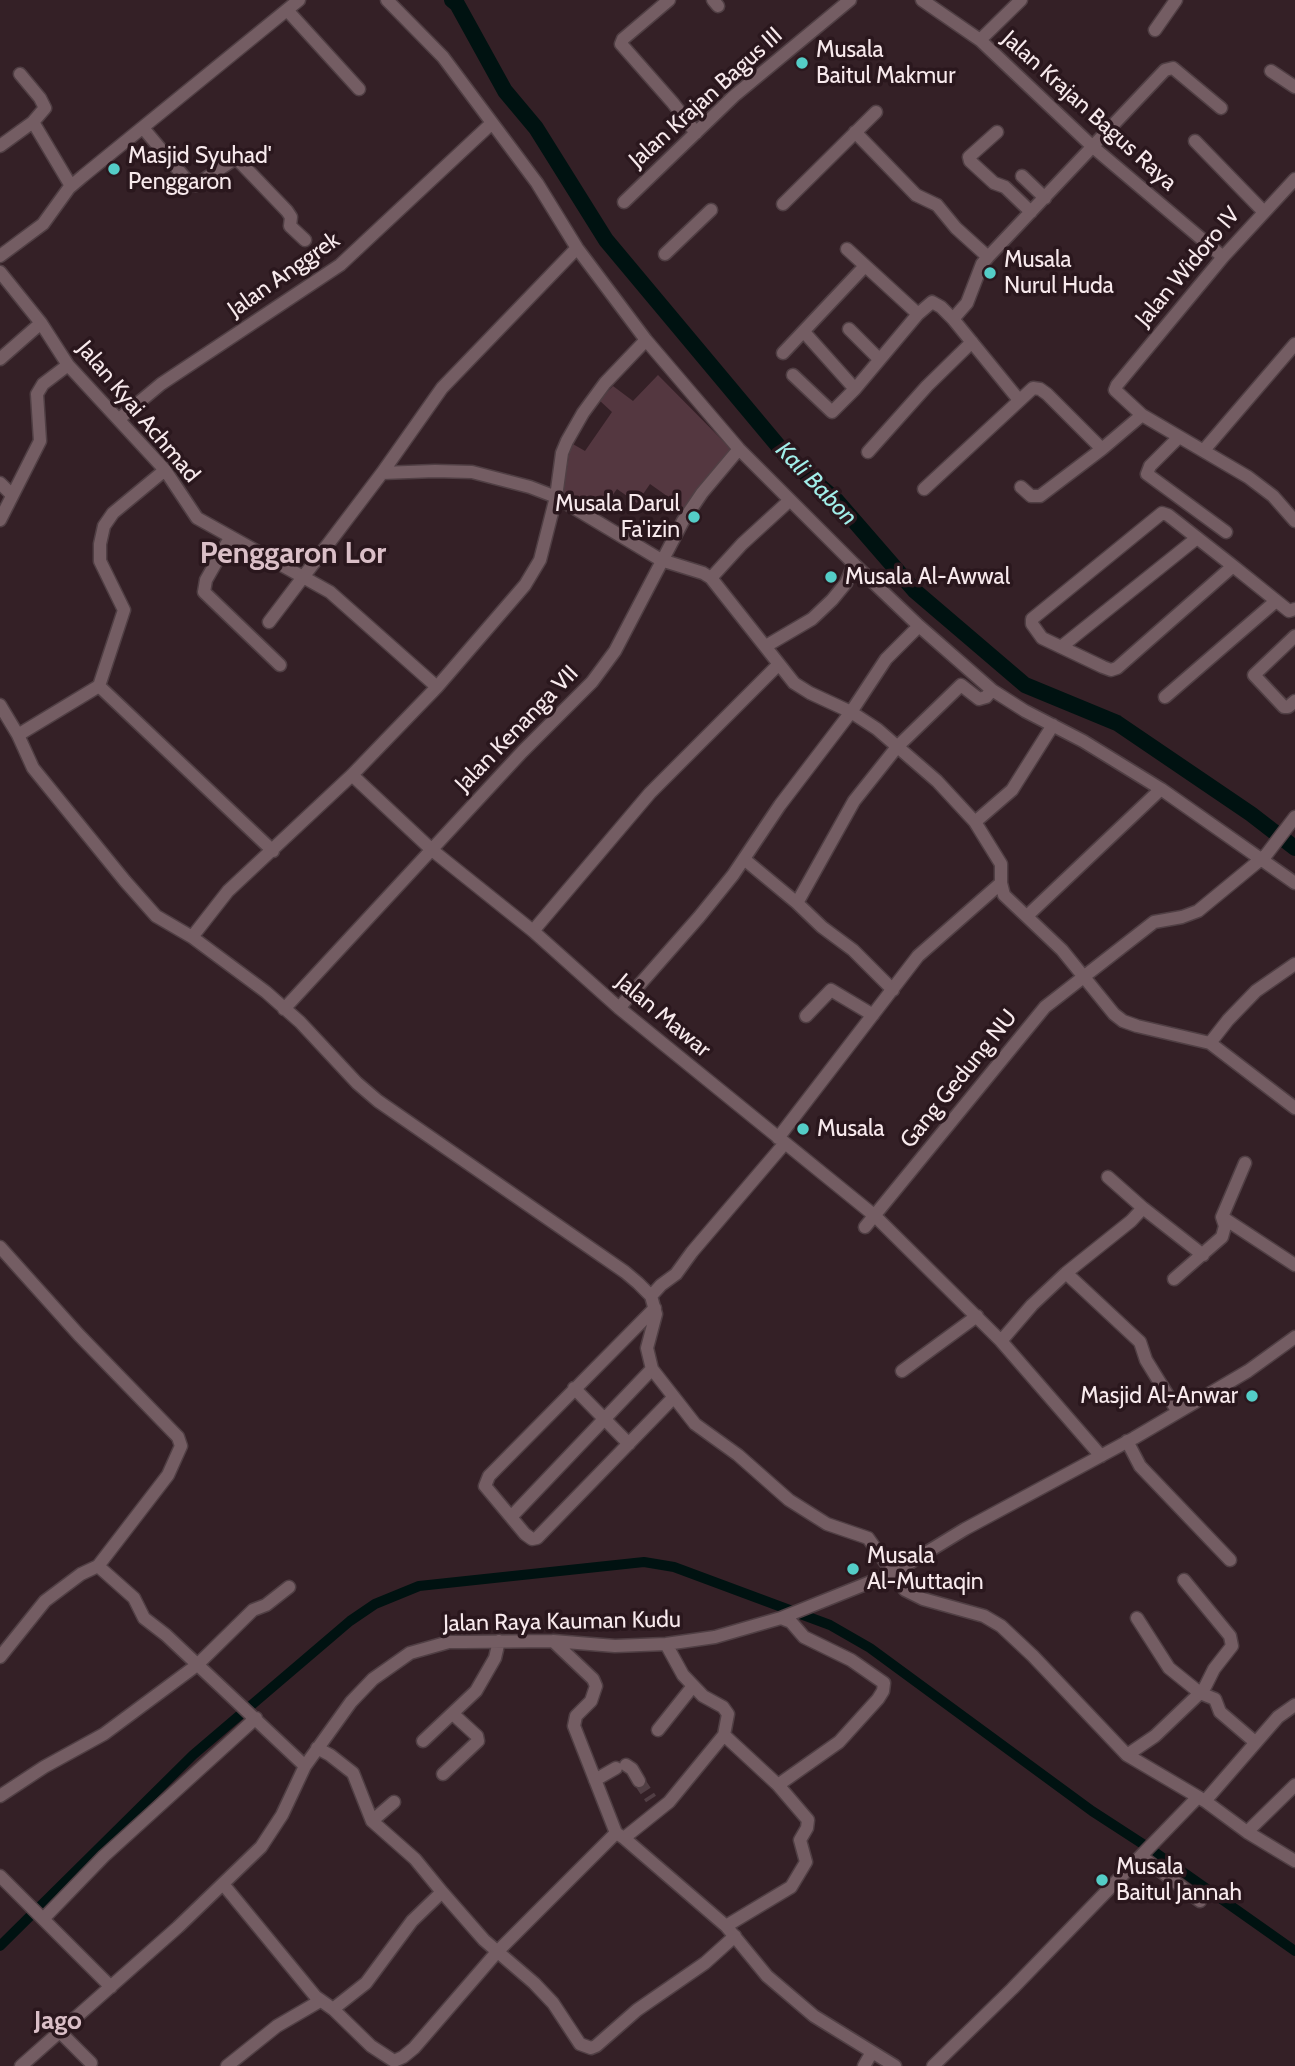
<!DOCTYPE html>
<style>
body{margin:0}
canvas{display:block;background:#342026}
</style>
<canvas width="1295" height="2066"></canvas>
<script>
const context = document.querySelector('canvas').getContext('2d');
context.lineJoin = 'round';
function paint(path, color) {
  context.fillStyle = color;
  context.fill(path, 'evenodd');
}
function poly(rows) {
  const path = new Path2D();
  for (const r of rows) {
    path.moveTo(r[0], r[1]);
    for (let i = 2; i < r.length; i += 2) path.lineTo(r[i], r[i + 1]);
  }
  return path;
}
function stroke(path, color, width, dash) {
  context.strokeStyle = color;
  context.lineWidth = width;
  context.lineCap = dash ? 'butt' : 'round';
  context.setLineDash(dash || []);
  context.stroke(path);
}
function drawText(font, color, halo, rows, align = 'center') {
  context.font = font + ' Cabin,sans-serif';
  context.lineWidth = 7;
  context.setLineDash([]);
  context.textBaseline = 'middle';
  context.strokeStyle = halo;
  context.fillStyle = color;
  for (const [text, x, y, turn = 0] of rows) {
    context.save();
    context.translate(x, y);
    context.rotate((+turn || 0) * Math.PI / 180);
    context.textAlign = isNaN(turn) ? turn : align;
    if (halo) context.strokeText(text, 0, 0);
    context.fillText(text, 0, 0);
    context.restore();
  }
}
paint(poly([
 [658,375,731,449,684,508,650,484,637,503,617,489,599,514,563,492,571,443,585,451,612,412,599,400,613,386,633,401]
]), '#543740');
stroke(poly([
 [0,1946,193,1755,350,1621,375,1604,419,1586,644,1562,674,1567,830,1625,870,1648,1092,1811,1149,1848,1295,1951]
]), '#001211', 10);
stroke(poly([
 [452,0,457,4,505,91,536,128,606,240,790,460,836,500,915,591,1025,685,1117,723,1251,814,1295,848]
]), '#001211', 16);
stroke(poly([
 [639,1781,651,1799]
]), '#513e44', 12, [12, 6]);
const minor = poly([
 [387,0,443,57,537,183,577,248,646,340,739,449,854,564,919,626,992,690,1025,711,1083,741,1161,789,1295,883],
 [669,0,623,39,621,44,673,103,696,133],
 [713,0,718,6],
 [922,0,980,40,1093,147,1223,257],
 [287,10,359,89],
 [1155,30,1176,0],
 [980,40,1021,0],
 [1271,71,1295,87],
 [33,122,71,186],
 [143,128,191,185,196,185,233,160,238,160,287,211,291,217,290,226,305,240],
 [855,132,916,195,937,205,956,228,988,257],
 [997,132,969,157,970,161,994,183,1005,187,1031,212],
 [1195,141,1263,211],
 [0,146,33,122,45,108,40,98,20,74],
 [1022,176,1045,198],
 [1295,179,1223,257,1117,385,1115,390,1142,415,1248,477,1273,496,1295,521],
 [624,202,734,96,850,0],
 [783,204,876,112],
 [847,249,918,314],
 [665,254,711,210],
 [0,256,43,224,69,188,83,176,299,0],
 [0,272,41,323,68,365,165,470,197,518,330,592,437,687],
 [953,319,967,303,982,264,988,257,1165,70,1173,68,1221,108],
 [849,329,879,359],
 [804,332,855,389],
 [783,353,865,266],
 [0,359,41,323],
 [793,375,832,412,855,389,918,314,932,302,941,307,953,319,1019,400],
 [119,419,161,384,340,265,492,123],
 [1179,437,1150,466,1147,474,1226,532],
 [1204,450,1295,344],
 [868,452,927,386,972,342],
 [382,473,435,471,472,472,530,487,556,497,661,560,703,573,711,578,794,683,810,693,851,712,877,729,937,781,975,822,1001,864,1001,883,1004,895,1062,950,1114,1014,1123,1021,1137,1026,1210,1043,1295,1108],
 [0,483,12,495],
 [1021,487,1031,496,1040,496,1102,449],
 [924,489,1033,388,1040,389,1047,394,1102,449,1142,415],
 [0,520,40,441,37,394,43,384,68,365],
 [230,538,206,580,204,592,280,665],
 [1233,566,1117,668,1111,670,1103,667,1042,638,1032,624,1032,619,1162,513,1168,515,1233,566,1289,611,1295,609],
 [711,578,742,544,789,501],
 [269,622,382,473,442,388,577,248],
 [1295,636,1254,675,1284,707,1288,707,1295,701],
 [766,646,812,619,832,600,846,583,854,564],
 [1061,647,1197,538],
 [99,686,124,610,100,561,100,544,104,526,113,513,165,470],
 [1165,697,1276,601],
 [0,705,18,735,33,768,125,881,156,916,192,937,266,992,300,1022,357,1083,378,1101,625,1272,638,1283,651,1296,656,1314,647,1348,652,1369,695,1424,738,1455,789,1500,827,1524,868,1538,905,1590,923,1599,984,1616,1001,1626,1033,1656,1127,1755,1205,1801,1247,1832,1295,1861],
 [18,735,99,686,273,851],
 [352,775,432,850,533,931,619,1008,875,1216,1001,1341,1101,1456],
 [975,822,1012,790,1053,725],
 [744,859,797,903],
 [1027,916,1161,789],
 [533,931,650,793,778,665],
 [192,937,228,891,352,775,437,687,525,585,540,560,556,497,562,453,567,441,583,413,605,383,646,340],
 [893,990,853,950,822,927,797,903,854,801,897,747,961,685,979,699,986,697,992,690],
 [619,1008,699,917,733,875,780,805,851,712,886,659,919,626],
 [284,1009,522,752,592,682,615,651,683,521,702,493,739,449],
 [806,1016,831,990,873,1015],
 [1210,1043,1228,1020,1256,991,1295,964],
 [778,1138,918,956,1001,883],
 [1108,1177,1143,1208],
 [1222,1217,1295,1265],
 [865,1227,1045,1007,1154,922,1182,917,1198,911,1266,855,1295,817],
 [0,1247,79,1335,178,1437,181,1446,168,1475,98,1566,81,1574,45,1601,0,1657],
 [1066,1273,1140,1342,1146,1360,1178,1412],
 [1174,1279,1222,1237,1225,1226,1222,1217,1245,1163],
 [651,1296,661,1285,676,1274,692,1252,785,1143],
 [655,1308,489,1476,485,1486,525,1534,532,1539,537,1538,674,1397],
 [1001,1341,1032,1305,1066,1273,1131,1221,1143,1208,1203,1255],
 [902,1371,977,1316],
 [574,1388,629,1444],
 [1127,1441,1140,1466,1230,1560],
 [511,1517,652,1369],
 [98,1566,134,1598,144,1618,166,1635,305,1766],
 [1184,1580,1230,1636,1232,1646,1214,1669,1205,1687,1200,1693,1215,1699,1220,1712,1255,1742],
 [553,1641,593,1679,596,1686,591,1701,576,1716,574,1726,616,1833,624,1838,669,1802,724,1735],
 [666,1644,683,1675,703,1696,723,1707,728,1714,724,1735,778,1785,808,1820,807,1828,800,1840,806,1862,791,1887,726,1926,767,1976,814,2016,895,2066],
 [658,1730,693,1686],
 [423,1741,476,1691,495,1658,499,1641],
 [317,1748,330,1755,353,1773,372,1821,415,1859,442,1892,412,1921,366,1983,333,2009],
 [1127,1755,1155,1736,1200,1693,1169,1668,1137,1618],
 [626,1765,632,1769,639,1781],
 [443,1774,478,1741,477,1736,453,1714],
 [595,1780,616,1768],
 [778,1785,839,1742,878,1699,883,1691,884,1683,851,1660,804,1637,791,1622,781,1618],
 [0,1796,44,1767,104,1734,197,1665,253,1610,266,1605,289,1587],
 [1205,1801,1278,1717,1295,1705],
 [372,1821,394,1802],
 [1247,1832,1295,1785],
 [624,1838,726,1926],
 [1141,1856,1200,1901],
 [0,1876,111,1987],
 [223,1884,316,1997,333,2009,371,2046,394,2061,403,2057,414,2048,497,1952,616,1833],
 [442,1892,484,1940,534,1983,553,2003,580,2044,591,2048,596,2046,637,2010,705,1963,735,1936],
 [44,1918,104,1856,256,1718],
 [60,2032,91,2063],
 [21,2066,178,1927,261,1847,282,1815,305,1766,351,1702,373,1679,410,1653,449,1642,464,1642,553,1641,615,1646,666,1644,715,1637,781,1618,893,1573,965,1529,1134,1438,1248,1371,1295,1337],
 [227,2066,277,2026,320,2001],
 [864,2066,872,2052],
 [933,2066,1012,1989,1198,1797]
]);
stroke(minor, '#503f44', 15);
stroke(minor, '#745d63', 12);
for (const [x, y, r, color] of [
 [802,63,7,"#54cdc7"],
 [114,169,7,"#54cdc7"],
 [990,273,7,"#54cdc7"],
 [694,517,7,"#54cdc7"],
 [831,577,7,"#54cdc7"],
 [803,1129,7,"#54cdc7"],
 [1252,1396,7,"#54cdc7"],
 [853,1569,7,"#54cdc7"],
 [1102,1880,7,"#54cdc7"]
]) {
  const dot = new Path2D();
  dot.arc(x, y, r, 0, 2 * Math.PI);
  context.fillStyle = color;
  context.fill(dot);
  stroke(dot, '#2a171d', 2.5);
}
drawText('23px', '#f7e9ec', '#2a171d', [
 ["Musala",816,50],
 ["Baitul Makmur",816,76],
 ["Masjid Syuhad'",128,156],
 ["Penggaron",128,182],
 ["Musala",1004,260],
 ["Nurul Huda",1004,286],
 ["Musala Darul",680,504,"right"],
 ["Fa'izin",680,530,"right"],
 ["Musala Al-Awwal",845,577],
 ["Musala",817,1129],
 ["Masjid Al-Anwar",1238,1396,"right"],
 ["Musala",867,1556],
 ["Al-Muttaqin",867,1582],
 ["Musala",1116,1867],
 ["Baitul Jannah",1116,1893]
], 'left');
drawText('23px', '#f7e9ec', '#2a171d', [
 ["Jalan Krajan Bagus III",706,98,-42],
 ["Jalan Krajan Bagus Raya",1089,111,42],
 ["Jalan Widoro IV",1188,267,-50],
 ["Jalan Anggrek",284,275,-35],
 ["Jalan Kyai Achmad",138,412,50],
 ["Jalan Kenanga VII",517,729,-46],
 ["Jalan Mawar",663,1016,40],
 ["Gang Gedung NU",959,1079,-51],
 ["Jalan Raya Kauman Kudu",562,1622,-1]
]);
drawText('italic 24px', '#a1eee9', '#2a171d', [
 ["Kali Babon",816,484,46]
]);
drawText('bold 26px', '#dabfc7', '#2a171d', [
 ["Jago",58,2021]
]);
drawText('bold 30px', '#dabfc7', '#2a171d', [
 ["Penggaron Lor",293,554]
]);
</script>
